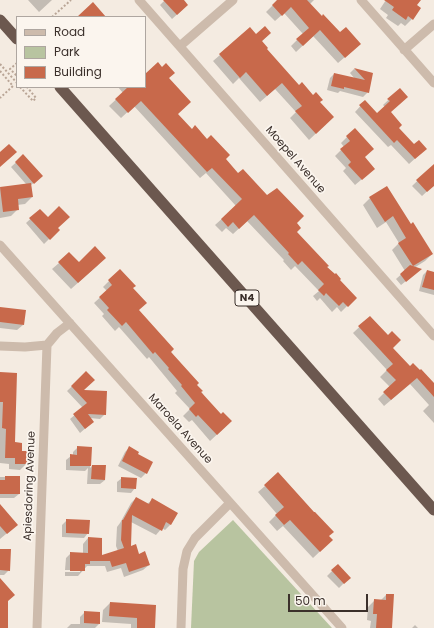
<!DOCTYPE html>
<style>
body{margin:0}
#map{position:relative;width:434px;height:628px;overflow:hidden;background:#f4ebe1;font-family:Poppins,sans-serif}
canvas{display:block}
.legend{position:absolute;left:16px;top:16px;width:130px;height:72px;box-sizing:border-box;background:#fbf5ee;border:1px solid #aea6a0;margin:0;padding:5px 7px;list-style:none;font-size:12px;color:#3b302b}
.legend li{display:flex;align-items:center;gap:8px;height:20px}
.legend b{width:20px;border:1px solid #aea6a0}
.scale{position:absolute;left:288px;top:594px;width:80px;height:18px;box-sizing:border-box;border:2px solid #3b302b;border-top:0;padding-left:5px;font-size:12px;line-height:14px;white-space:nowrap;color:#3b302b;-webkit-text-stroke:3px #fbf5ee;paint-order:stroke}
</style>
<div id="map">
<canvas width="434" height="628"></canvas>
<ul class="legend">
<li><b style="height:5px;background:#cdbbac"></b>Road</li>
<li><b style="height:11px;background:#b8c4a0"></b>Park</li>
<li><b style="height:11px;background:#c8694b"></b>Building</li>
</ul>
<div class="scale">50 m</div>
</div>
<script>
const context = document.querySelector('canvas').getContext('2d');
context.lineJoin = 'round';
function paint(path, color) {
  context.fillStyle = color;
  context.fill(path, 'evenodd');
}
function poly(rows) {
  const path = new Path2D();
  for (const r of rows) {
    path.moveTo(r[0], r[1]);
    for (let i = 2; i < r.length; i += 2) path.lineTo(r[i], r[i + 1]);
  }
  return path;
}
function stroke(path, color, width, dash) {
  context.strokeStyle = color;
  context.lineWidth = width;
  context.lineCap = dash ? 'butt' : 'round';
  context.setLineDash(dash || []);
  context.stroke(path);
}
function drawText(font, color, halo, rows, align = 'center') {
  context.font = font + ' Poppins,sans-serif';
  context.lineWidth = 3.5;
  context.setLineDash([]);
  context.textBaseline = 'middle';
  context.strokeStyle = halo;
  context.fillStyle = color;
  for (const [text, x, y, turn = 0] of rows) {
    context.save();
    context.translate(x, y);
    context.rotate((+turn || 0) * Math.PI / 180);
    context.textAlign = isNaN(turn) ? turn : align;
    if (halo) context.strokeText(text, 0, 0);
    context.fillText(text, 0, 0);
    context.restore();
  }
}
paint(poly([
 [233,520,332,628,191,628,194,561,199,552]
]), '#b8c4a0');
paint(poly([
 [28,0,52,0,39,12],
 [165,0,182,0,182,10,172,19,160,5],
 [278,0,314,0,310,4,353,50,338,63,313,36,296,52,291,46,303,34,284,13,275,21,266,12],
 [386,0,407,0,412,19,405,26,401,23,398,26,386,18,388,15,380,9],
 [270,33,261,42,266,49,299,86,313,96,319,102,326,124,309,140,290,118,296,112,275,89,260,102,239,78,233,84,213,61,220,55,256,35],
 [354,69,372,73,368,92,363,97,340,91,338,93,327,90,330,78,334,74,355,79,350,73],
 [145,75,168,78,177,115,192,130,224,159,238,175,267,197,295,223,296,232,355,298,341,312,337,307,332,312,320,298,317,301,313,296,319,291,295,266,291,270,283,261,284,260,247,221,233,234,226,228,222,232,215,225,236,206,206,173,200,178,134,106,121,118,109,106,123,93,118,87,145,87],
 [400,89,390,113,398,128,420,154,409,164,391,145,388,147,355,112,365,101,377,114,385,107,383,105],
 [355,129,368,174,355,185,343,171,346,168,335,156,344,147,341,143],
 [23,156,37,180,30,186,32,197,25,204,17,205,18,209,11,216,0,218,0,188,26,184,11,167],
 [434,165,434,185,422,196,412,186],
 [370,198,411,225,432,254,425,261,414,268,416,273,401,285,396,279,405,271,392,250,399,243,386,222,377,228,363,205],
 [40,210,58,230,44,244,26,223],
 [59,263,78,263,98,265,71,289,52,269],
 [120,270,132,288,138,310,196,384,225,427,210,441,192,420,189,422,183,416,190,409,175,393,177,391,149,357,147,359,119,327,115,331,102,316,104,314,94,303,107,291,103,287],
 [427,271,434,272,434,295,419,291,423,275],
 [0,291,0,308,23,325,17,330,0,328],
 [370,317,392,348,410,367,434,385,434,423,423,411,429,405,410,384,384,406,378,399,390,387,380,377,387,370,353,333],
 [0,373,14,443,21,452,26,464,20,470,9,469,9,464,0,463],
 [86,373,82,391,105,414,100,419,90,418,88,426,80,433,70,419,83,408,67,391],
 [78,447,91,448,90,468,92,466,105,480,100,484,87,484,88,468,85,471,66,470,66,460,71,456,73,456,73,452],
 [129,448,136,455,151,462,146,473,141,478,118,466,125,452],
 [0,477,19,477,19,494,14,498,0,498],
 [122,478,135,488,131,493,117,492,117,482],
 [265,486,332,540,313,558,283,526,277,531,269,522,277,514,258,492],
 [136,498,147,504,152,500,171,524,165,530,162,528,156,535,131,522,130,547,149,565,143,570,124,577,121,568,107,572,105,566,87,566,78,576,65,576,65,572,80,572,80,570,65,570,66,558,71,553,83,553,83,544,88,538,101,556,118,551,116,546,117,527,120,523,131,503],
 [0,513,12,529,0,539],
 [67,520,88,533,84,538,62,537,62,525],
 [0,550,9,570,4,575,0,575],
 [338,565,349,578,339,588,327,576],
 [386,595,391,628,370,628,371,621,367,620,368,607,375,600,380,601],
 [110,603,155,606,154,628,131,628,131,624,102,622,103,610],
 [85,612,99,624,95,628,67,628,71,624,80,624,80,617],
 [415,625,418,628,412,628]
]), '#0003');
paint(poly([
 [163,0,184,0,188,5,177,15],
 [277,0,307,0,322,16,323,14,340,32,346,27,361,44,345,58,320,30,303,46,296,39,309,28,291,7,282,16,272,5],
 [384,0,421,0,417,5,421,8,413,20,408,16,406,20,392,10,394,7],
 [93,2,106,17,77,17],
 [265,26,271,33,262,41,268,48,267,49,299,85,302,82,313,95,316,92,323,100,320,102,334,117,316,134,295,111,302,106,282,83,267,96,246,72,240,78,219,54,250,27,256,34],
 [158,62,162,67,166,63,175,73,169,78,191,102,178,114,192,129,195,125,207,139,211,135,230,155,226,159,238,173,243,169,267,195,277,188,304,216,297,223,301,228,297,232,329,266,327,267,335,274,336,273,341,279,340,280,357,298,348,307,343,302,339,306,326,293,324,296,318,290,324,284,302,261,298,265,288,254,289,253,254,215,239,229,233,222,228,227,221,219,242,199,212,168,207,172,141,101,128,113,115,99,128,87,145,87,145,74],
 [354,68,373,73,369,93,344,87,344,89,331,86,334,73,365,80],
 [400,88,408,97,391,112,402,125,399,128,414,144,419,140,427,149,415,159,397,140,394,143,359,105,365,100,377,113,390,101,387,99],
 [355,128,374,149,365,157,375,169,362,180,348,165,351,162,340,149,350,141,346,136],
 [9,144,17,152,0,167,0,152],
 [23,154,43,176,34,184,15,162],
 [434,164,434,186,427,192,416,180],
 [31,183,33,197,18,199,19,210,3,212,0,187],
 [387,186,411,224,413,222,433,254,413,266,398,243,406,238,393,216,385,222,369,197],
 [59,206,70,217,58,228,60,230,50,240,29,218,40,209,48,217],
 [95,246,106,258,78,283,58,262,69,252,79,262],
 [410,265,422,269,406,282,400,274],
 [120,269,136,286,133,288,147,303,139,310,174,349,171,352,199,383,197,385,203,391,201,392,221,414,223,412,232,421,217,435,198,415,196,417,189,409,195,403,181,386,182,385,168,369,169,368,155,352,153,354,126,322,122,326,107,310,109,308,99,297,112,285,108,280],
 [427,270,434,272,434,290,422,287],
 [0,307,26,310,24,325,0,322],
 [370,316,388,335,392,331,401,340,393,348,410,366,413,363,420,370,421,369,434,383,434,397,417,378,391,400,383,392,396,380,386,370,393,364,358,326],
 [86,371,95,380,84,390,107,391,106,415,88,414,94,422,85,429,73,414,87,403,71,386],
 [0,372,17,373,15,442,22,443,22,451,27,451,27,464,15,464,15,458,5,458,6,429,2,428,3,402,0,402],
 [77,446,92,447,91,466,70,466,70,454,77,455],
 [129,446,139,452,138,454,153,462,147,474,122,461],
 [92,465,106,465,105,480,91,479],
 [278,472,314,512,315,512,334,532,329,536,333,540,320,552,290,520,284,525,275,515,284,507,264,485],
 [5,476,20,476,20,494,0,494,0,480,5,480],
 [121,477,137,478,136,489,121,488],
 [136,497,149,504,152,498,178,513,171,525,166,522,162,531,132,515,131,546,136,544,139,554,145,551,150,565,129,572,126,563,112,567,110,561,90,561,90,564,85,564,85,571,70,571,70,552,88,553,88,537,102,538,102,555,124,548,121,540,122,520,123,520],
 [0,504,18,525,7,534,0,526],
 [66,519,90,520,89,534,66,533],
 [0,549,11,549,10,571,0,570],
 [338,564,351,578,344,584,331,570],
 [0,578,15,595,8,601,8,628,0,628],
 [386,594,394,594,392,628,376,628,377,614,373,614,374,599,386,600],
 [110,602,156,605,155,628,137,628,137,618,109,616],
 [84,611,100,612,100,624,84,623]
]), '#c8694b');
stroke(poly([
 [52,17,71,0],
 [17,63,10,69,17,76],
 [0,64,17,83],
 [0,71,13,86,0,98],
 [20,87,33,101,36,98,27,87]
]), '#b9a596', 2, [2, 2]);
stroke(poly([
 [139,0,434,336],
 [361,0,434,83],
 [180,46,233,0],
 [404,50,434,24],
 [0,245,342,628],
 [0,346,25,347,47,345,57,333,70,323],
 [37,628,47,345],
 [181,628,183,569,187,551,195,538,230,503]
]), '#cdbbac', 9);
stroke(poly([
 [0,20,17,39],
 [60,87,434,510]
]), '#6c584f', 11);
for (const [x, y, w] of [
 [247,298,24]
]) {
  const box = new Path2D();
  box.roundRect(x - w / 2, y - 8, w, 16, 3);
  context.fillStyle = '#fbf5ee';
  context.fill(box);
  stroke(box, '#3b302b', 1);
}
drawText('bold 10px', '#3b302b', null, [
 ["N4",247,298]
]);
drawText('11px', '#3b302b', '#fbf5ee', [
 ["Moepel Avenue",295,160,49],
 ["Maroela Avenue",180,429,48],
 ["Apiesdoring Avenue",30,486,-88]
]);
</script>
